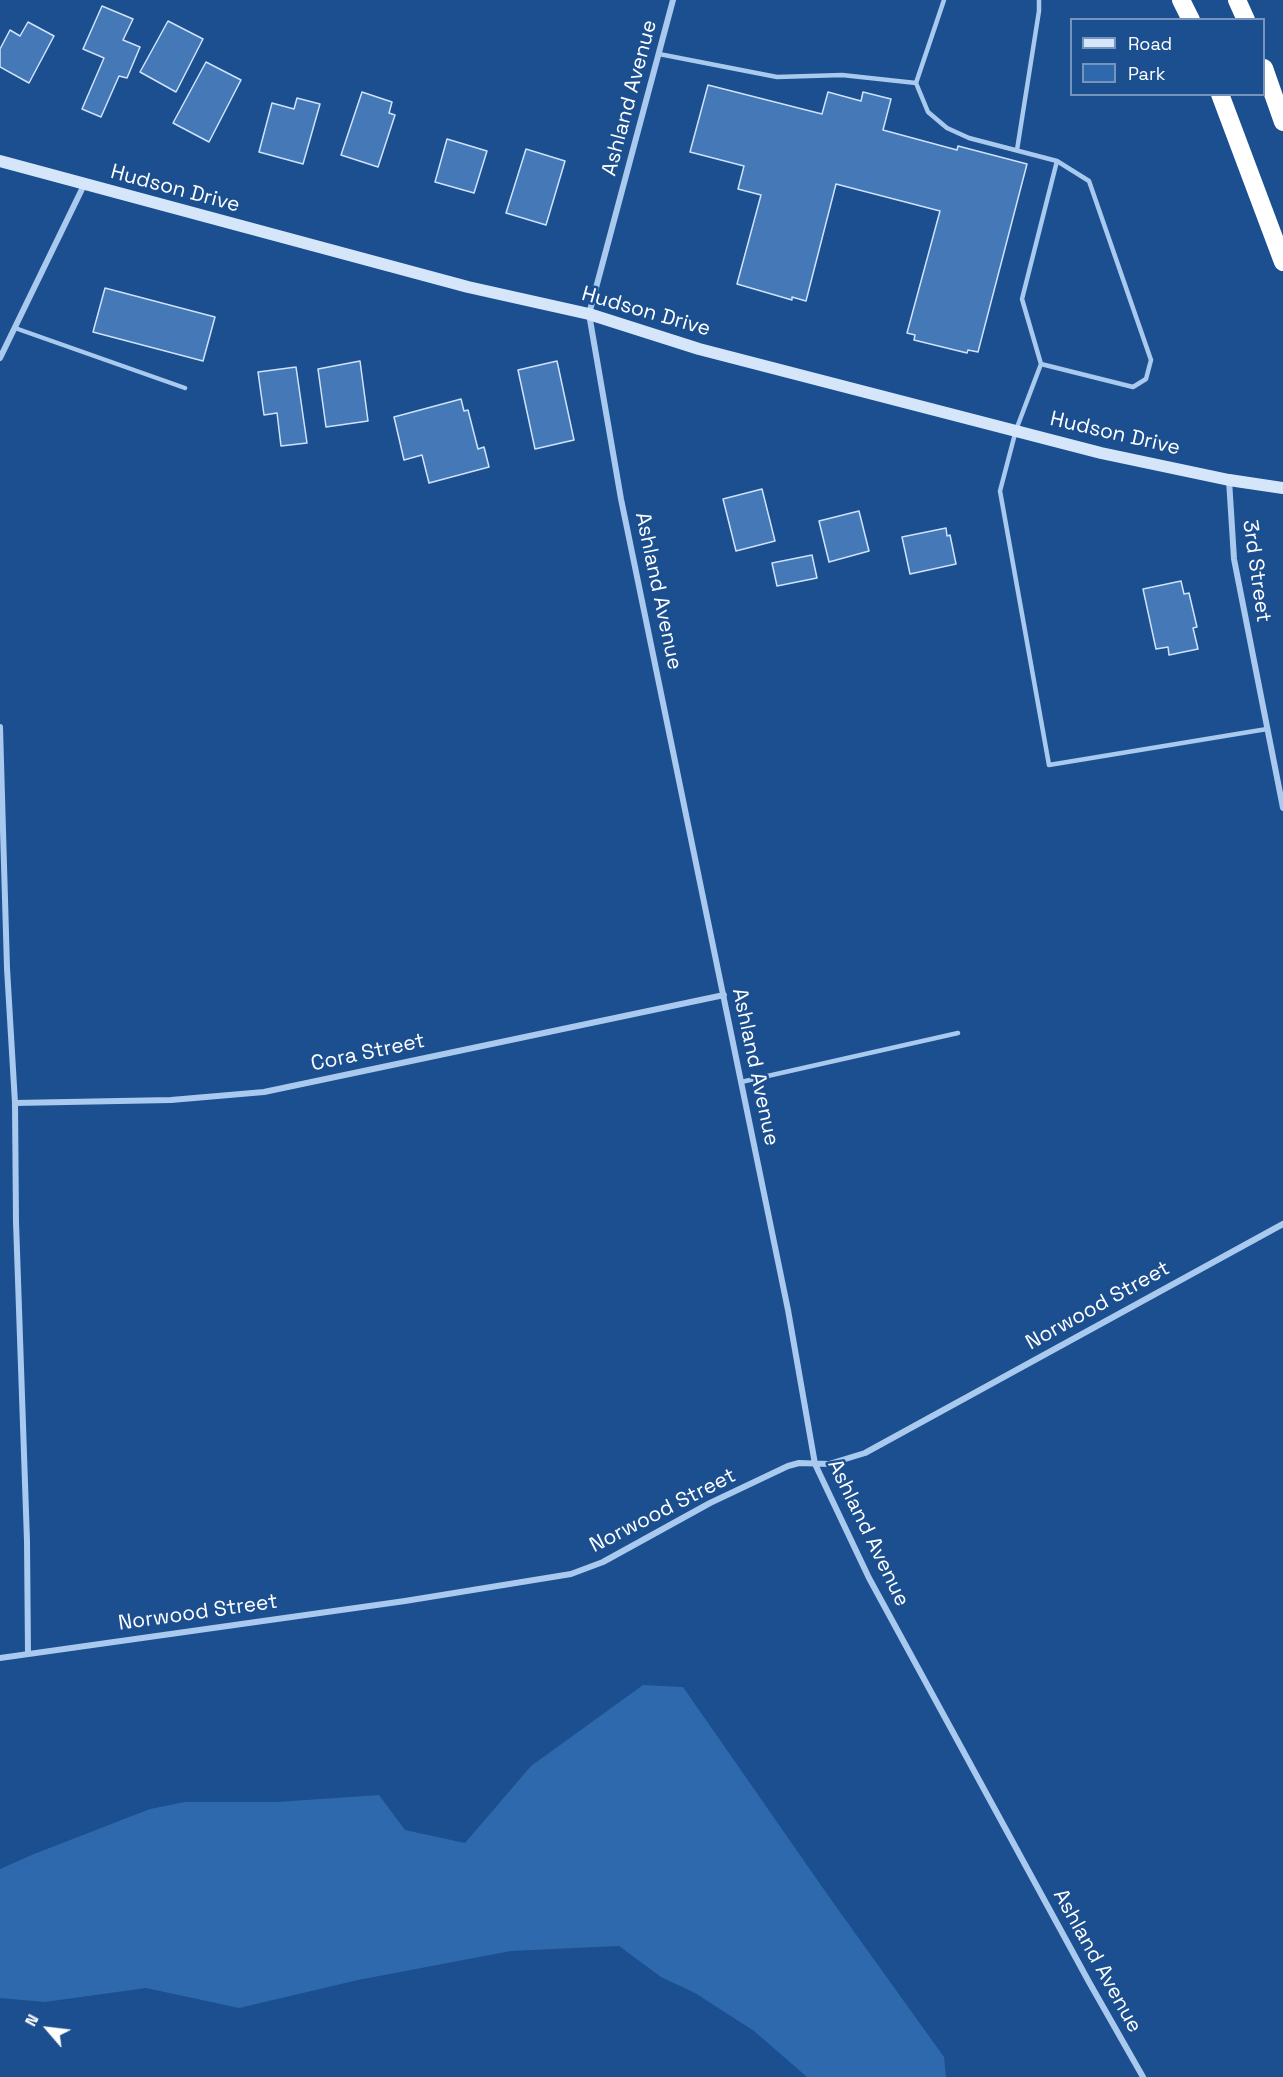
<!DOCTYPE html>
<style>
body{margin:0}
#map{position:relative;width:1283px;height:2077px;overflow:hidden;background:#1b4f8f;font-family:"Space Grotesk",sans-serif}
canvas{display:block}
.legend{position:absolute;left:1070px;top:18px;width:195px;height:78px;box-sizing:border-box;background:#1b4f8f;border:2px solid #7695bc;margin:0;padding:8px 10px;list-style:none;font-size:18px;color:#fff}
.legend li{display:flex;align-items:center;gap:12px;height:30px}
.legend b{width:30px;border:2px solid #7695bc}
.north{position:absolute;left:18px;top:1999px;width:60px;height:60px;-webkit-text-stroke:4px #1b4f8f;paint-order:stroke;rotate:298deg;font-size:16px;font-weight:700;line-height:24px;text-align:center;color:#fff}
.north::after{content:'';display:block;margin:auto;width:21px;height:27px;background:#fff;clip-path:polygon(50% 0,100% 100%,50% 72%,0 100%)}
</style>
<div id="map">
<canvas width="1283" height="2077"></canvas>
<ul class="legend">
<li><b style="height:8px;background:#d6e6fa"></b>Road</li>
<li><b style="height:16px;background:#2e69ad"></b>Park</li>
</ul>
<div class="north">N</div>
</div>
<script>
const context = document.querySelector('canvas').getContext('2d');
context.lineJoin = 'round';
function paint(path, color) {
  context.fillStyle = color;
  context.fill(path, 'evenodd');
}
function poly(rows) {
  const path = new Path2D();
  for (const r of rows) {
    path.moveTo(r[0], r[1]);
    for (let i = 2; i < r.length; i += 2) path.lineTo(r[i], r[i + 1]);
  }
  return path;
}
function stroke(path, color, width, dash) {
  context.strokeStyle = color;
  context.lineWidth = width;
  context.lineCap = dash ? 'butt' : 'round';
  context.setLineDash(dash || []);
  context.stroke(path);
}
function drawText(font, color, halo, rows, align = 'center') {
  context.font = font + ' "Space Grotesk",sans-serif';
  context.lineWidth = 5;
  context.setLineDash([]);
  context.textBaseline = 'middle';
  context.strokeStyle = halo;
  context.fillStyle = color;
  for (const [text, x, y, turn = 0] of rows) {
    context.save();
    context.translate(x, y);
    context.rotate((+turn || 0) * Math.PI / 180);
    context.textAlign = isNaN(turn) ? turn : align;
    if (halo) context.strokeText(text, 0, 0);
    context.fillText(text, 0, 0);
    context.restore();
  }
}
paint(poly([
 [643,1685,683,1687,832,1901,944,2057,946,2077,807,2077,754,2031,695,1993,661,1977,619,1946,511,1951,358,1980,239,2008,146,1988,45,2002,0,1998,0,1869,34,1854,150,1809,185,1802,277,1802,379,1795,405,1830,465,1843,531,1766]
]), '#2e69ad');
const building = poly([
 [102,6,133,19,123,40,140,47,127,78,119,76,101,117,82,109,104,58,83,49,102,6],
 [168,21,203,39,176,92,140,72,168,21],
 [28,22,54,36,29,83,0,67,0,49,10,30,20,36,28,22],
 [206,62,241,80,209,142,173,123,206,62],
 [708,85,822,114,828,92,861,101,863,92,891,99,883,130,957,150,958,146,1027,164,978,352,968,350,967,353,914,340,915,335,907,333,940,211,836,184,806,301,792,297,792,300,737,284,761,195,738,189,744,166,690,152,708,85],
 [362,92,392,102,389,113,395,115,378,167,341,155,362,92],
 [297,98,320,104,303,164,259,152,272,103,294,109,297,98],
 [447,139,487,151,474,193,435,182,447,139],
 [526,149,565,161,546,225,506,213,526,149],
 [105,288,215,317,203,361,93,332,105,288],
 [360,361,368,421,326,427,318,369,360,361],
 [557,361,574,440,535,449,518,370,557,361],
 [296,367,307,443,281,446,277,413,264,415,258,372,296,367],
 [461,399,464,411,468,410,478,449,484,447,489,467,429,483,422,455,404,460,394,417,461,399],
 [762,489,775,541,736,551,723,499,762,489],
 [859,511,869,551,829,562,819,521,859,511],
 [946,528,947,536,950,535,956,564,910,574,902,537,946,528],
 [812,555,817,578,777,586,772,563,812,555],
 [1181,581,1184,594,1189,593,1197,627,1193,628,1198,649,1169,655,1168,647,1156,649,1143,589,1181,581]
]);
paint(building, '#4478b7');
stroke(building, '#cfe3fa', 1.5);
stroke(poly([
 [659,54,777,77,842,75,916,83,928,112,947,128,969,138,1057,161,1022,299,1041,364,1016,430,1000,491,1049,765,1267,729],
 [916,83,944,0],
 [1017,150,1039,11,1039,0],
 [15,328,185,388],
 [1041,364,1133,387,1146,379,1151,360,1089,181,1057,161],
 [741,1082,958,1033]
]), '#a9c9ee', 4.5);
stroke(poly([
 [673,0,589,314,621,499,788,1310,815,1464,869,1578,1089,1982,1143,2077],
 [0,358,84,185],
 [1229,480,1234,559,1283,808],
 [0,727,7,968,15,1103,16,1222,27,1541,28,1654],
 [15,1103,171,1100,264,1092,724,995],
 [0,1658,405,1601,571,1574,603,1562,710,1503,788,1466,799,1463,829,1464,865,1453,1283,1224]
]), '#a9c9ee', 6);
stroke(poly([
 [0,161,468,287,589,314,699,349,1101,453,1229,480,1283,488]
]), '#d6e6fa', 12);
stroke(poly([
 [1181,0,1191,20],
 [1237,0,1246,20],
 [1264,68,1283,122],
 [1220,94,1283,262]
]), '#fff', 18);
drawText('21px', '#fff', '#1b4f8f', [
 ["Ashland Avenue",630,98,-75],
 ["Hudson Drive",175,189,15],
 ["Hudson Drive",646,312,16],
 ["Hudson Drive",1115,434,13],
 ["3rd Street",1256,571,82],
 ["Ashland Avenue",658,591,78],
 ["Cora Street",368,1053,-12],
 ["Ashland Avenue",755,1067,78],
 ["Norwood Street",1098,1306,-29],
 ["Norwood Street",663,1511,-27],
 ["Ashland Avenue",868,1533,64],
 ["Norwood Street",198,1613,-8],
 ["Ashland Avenue",1097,1961,61]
]);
</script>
